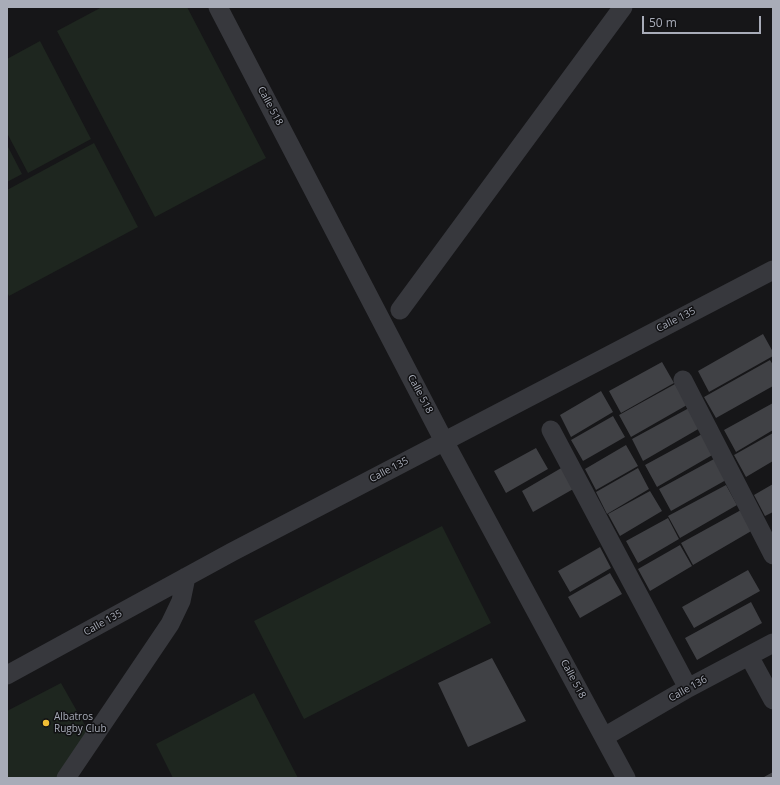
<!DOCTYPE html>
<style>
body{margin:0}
#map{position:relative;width:780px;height:785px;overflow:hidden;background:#161618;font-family:"Open Sans",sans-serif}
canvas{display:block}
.frame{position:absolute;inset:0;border:8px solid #a8acb8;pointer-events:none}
.scale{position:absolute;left:642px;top:16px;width:119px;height:18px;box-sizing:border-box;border:2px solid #a8acb8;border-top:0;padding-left:5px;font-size:12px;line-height:14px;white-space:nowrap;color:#a8acb8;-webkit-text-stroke:3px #111113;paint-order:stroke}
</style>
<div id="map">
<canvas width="780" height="785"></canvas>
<div class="frame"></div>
<div class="scale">50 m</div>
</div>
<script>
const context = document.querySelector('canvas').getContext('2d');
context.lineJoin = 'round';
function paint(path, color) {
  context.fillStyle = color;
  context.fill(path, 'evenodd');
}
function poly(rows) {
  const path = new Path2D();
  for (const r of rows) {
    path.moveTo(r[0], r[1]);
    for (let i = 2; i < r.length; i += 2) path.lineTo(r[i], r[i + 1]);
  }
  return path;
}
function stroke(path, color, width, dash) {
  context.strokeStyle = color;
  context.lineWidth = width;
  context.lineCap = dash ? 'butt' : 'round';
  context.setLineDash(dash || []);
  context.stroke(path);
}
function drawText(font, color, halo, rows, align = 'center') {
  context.font = font + ' "Open Sans",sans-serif';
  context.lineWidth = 3;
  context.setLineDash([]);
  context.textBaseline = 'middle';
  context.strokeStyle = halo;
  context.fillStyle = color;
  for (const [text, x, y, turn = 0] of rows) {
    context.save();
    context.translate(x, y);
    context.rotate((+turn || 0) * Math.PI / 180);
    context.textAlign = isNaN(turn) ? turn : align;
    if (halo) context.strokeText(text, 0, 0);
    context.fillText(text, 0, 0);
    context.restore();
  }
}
paint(poly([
 [102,7,187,7,266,158,155,217,57,31],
 [40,41,91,139,28,173,7,133,7,59],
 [94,143,138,227,9,296,7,292,7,190],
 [7,145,22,174,7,182],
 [442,526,491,623,304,719,254,621],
 [61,683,91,736,62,778,7,778,7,711],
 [254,693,298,778,173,778,156,744]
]), '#1e261f');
paint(poly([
 [763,334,773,352,773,356,709,392,698,371],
 [770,360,773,365,773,386,716,418,704,397],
 [662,362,674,383,621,413,609,391],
 [675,384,687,405,631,437,619,415],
 [601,391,613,412,571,437,560,415],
 [773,403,773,430,736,452,724,430],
 [689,408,700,428,643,461,632,439],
 [613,416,625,437,583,461,571,440],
 [773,433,773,461,746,477,734,455],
 [702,434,714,454,657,487,645,465],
 [626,445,638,466,596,490,585,469],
 [536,448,548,469,506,493,494,471],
 [714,459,726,480,671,511,659,489],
 [563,467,575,488,533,512,522,491],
 [638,468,649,489,607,514,596,492],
 [773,484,773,512,765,516,754,495],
 [726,485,737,505,680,538,668,516],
 [650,491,662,511,620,536,608,514],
 [741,510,753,530,693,565,681,543],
 [668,518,679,539,638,563,626,541],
 [680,545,692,566,650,591,638,569],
 [600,547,611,568,570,592,558,571],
 [748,570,760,591,694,628,682,607],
 [610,573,622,594,580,618,568,597],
 [751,602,762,623,697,660,685,638],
 [492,658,526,721,468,747,438,683],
 [773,772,773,778,765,778,764,777]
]), '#404145');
stroke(poly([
 [218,7,444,441,626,778],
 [400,310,623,7],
 [683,380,773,555],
 [551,430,688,688],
 [749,656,773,700],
 [7,675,232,552,773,270],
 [604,737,688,688,773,643],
 [66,778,170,624,181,601,186,577]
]), '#37383d', 19);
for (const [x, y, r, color] of [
 [46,723,4,"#f1be35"]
]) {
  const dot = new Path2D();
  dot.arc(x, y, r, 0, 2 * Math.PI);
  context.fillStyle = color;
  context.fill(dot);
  stroke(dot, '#111113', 1.5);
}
drawText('10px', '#a8acb8', '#111113', [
 ["Calle 518",270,106,62],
 ["Calle 135",676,320,-27],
 ["Calle 518",420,394,62],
 ["Calle 135",389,470,-28],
 ["Calle 135",103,623,-29],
 ["Calle 518",573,679,62],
 ["Calle 136",688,689,-29]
]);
drawText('10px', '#a8acb8', '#111113', [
 ["Albatros",54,717],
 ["Rugby Club",54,729]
], 'left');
</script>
